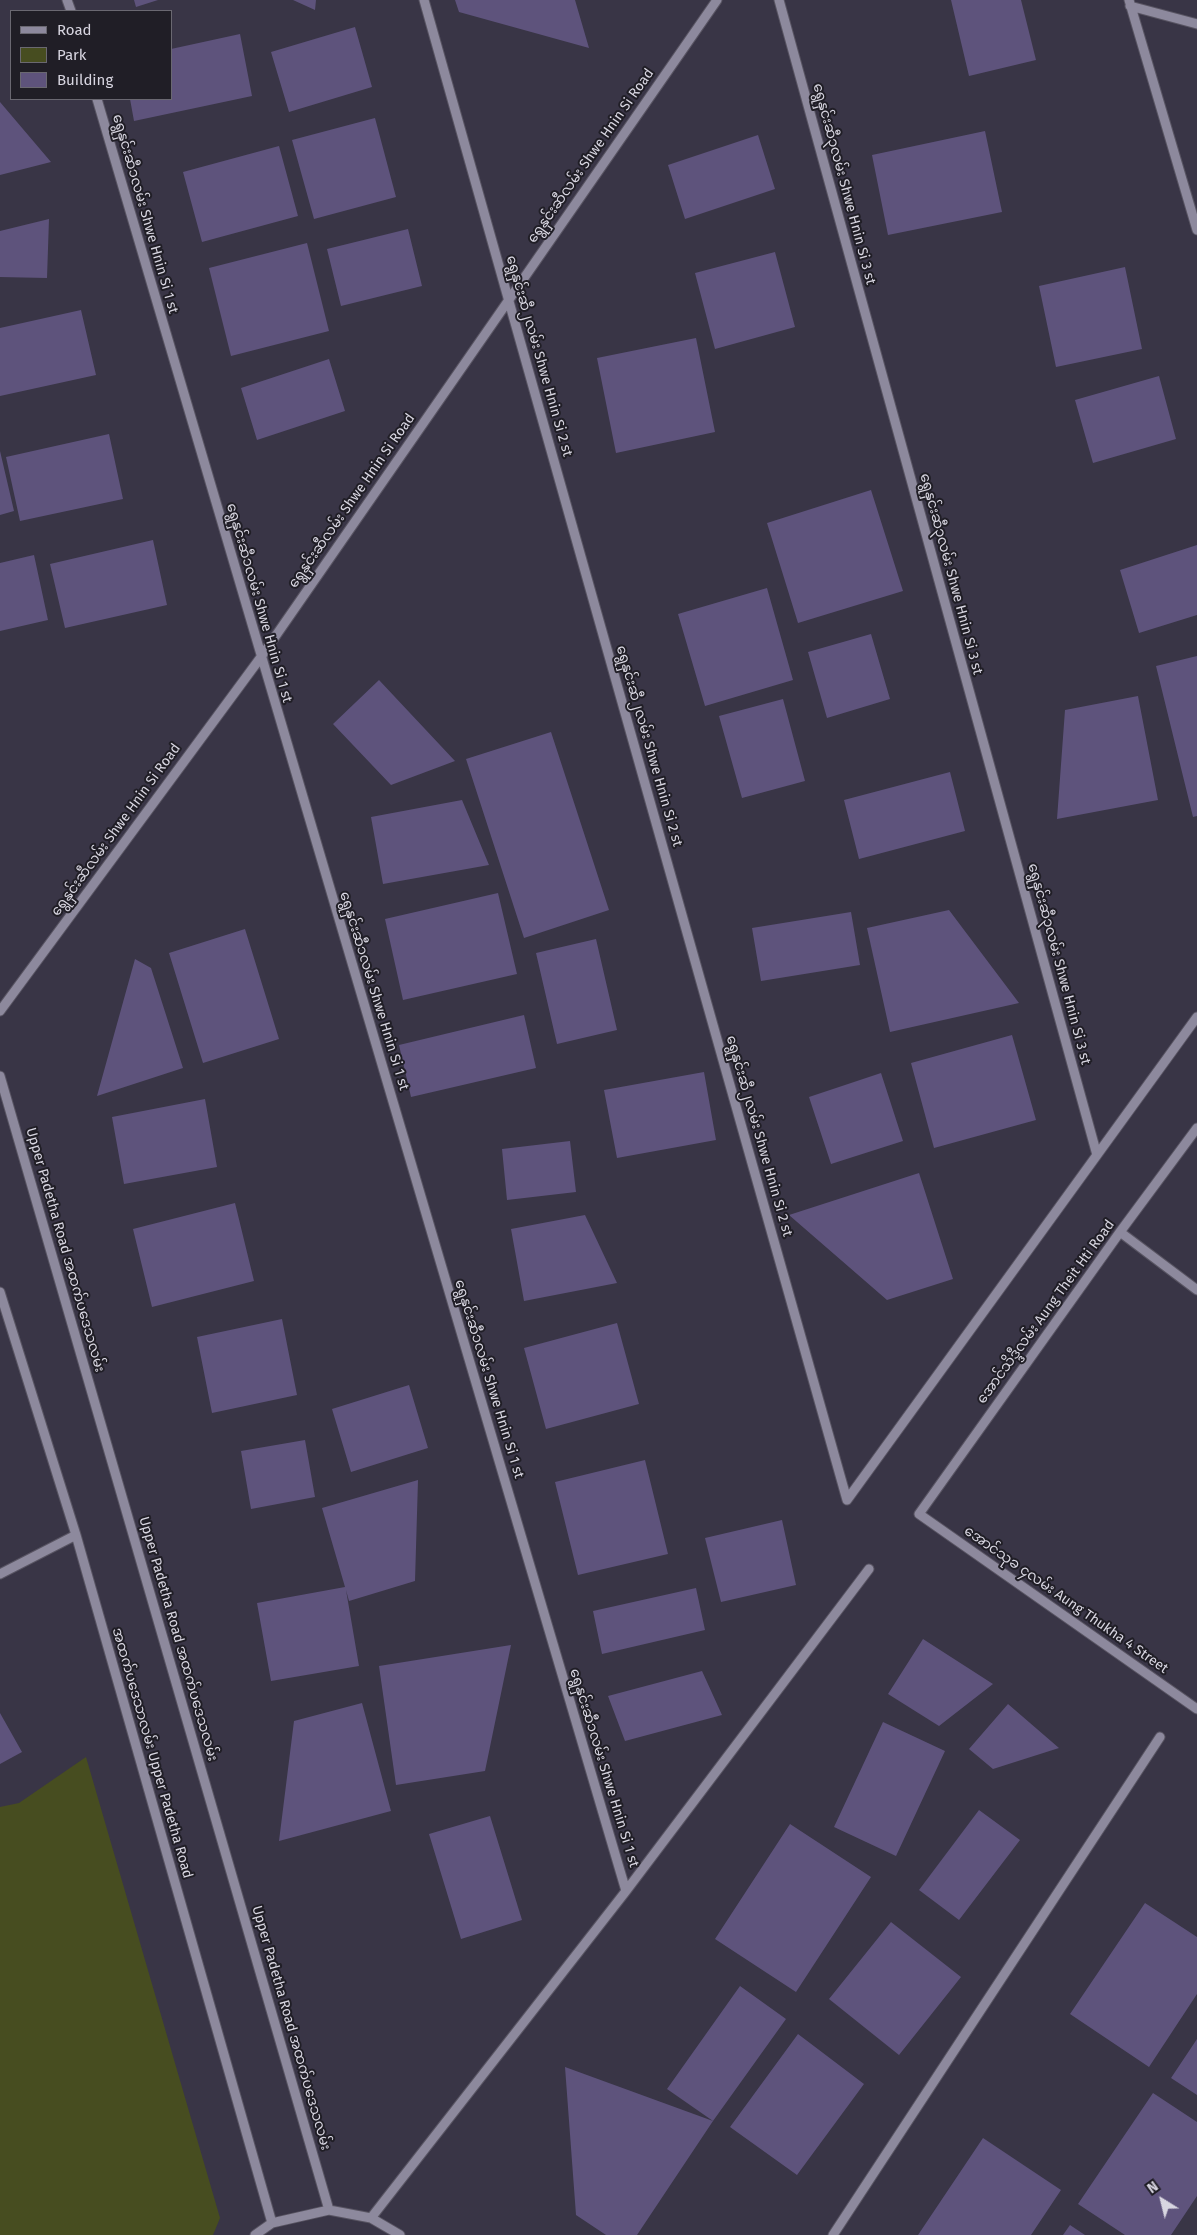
<!DOCTYPE html>
<meta charset="utf-8">
<style>
body{margin:0}
#map{position:relative;width:1197px;height:2235px;overflow:hidden;background:#393546;font-family:"Fira Sans",sans-serif}
canvas{display:block}
.legend{position:absolute;left:10px;top:10px;width:162px;height:90px;box-sizing:border-box;background:#201e26;border:1px solid #6a6871;margin:0;padding:6px 9px;list-style:none;font-size:15px;color:#d8d6e1}
.legend li{display:flex;align-items:center;gap:10px;height:25px}
.legend b{width:25px;border:1px solid #6a6871}
.north{position:absolute;left:1137px;top:2175px;width:50px;height:50px;-webkit-text-stroke:4px #201e26;paint-order:stroke;rotate:324deg;font-size:14px;font-weight:700;line-height:20px;text-align:center;color:#d8d6e1}
.north::after{content:'';display:block;margin:auto;width:18px;height:22px;background:#d8d6e1;clip-path:polygon(50% 0,100% 100%,50% 72%,0 100%)}
</style>
<div id="map">
<canvas width="1197" height="2235"></canvas>
<ul class="legend">
<li><b style="height:6px;background:#8d899d"></b>Road</li>
<li><b style="height:14px;background:#474d20"></b>Park</li>
<li><b style="height:14px;background:#5e537c"></b>Building</li>
</ul>
<div class="north">N</div>
</div>
<script>
const context = document.querySelector('canvas').getContext('2d');
context.lineJoin = 'round';
function paint(path, color) {
  context.fillStyle = color;
  context.fill(path, 'evenodd');
}
function poly(rows) {
  const path = new Path2D();
  for (const r of rows) {
    path.moveTo(r[0], r[1]);
    for (let i = 2; i < r.length; i += 2) path.lineTo(r[i], r[i + 1]);
  }
  return path;
}
function stroke(path, color, width, dash) {
  context.strokeStyle = color;
  context.lineWidth = width;
  context.lineCap = dash ? 'butt' : 'round';
  context.setLineDash(dash || []);
  context.stroke(path);
}
function drawText(font, color, halo, rows, align = 'center') {
  context.font = font + ' "Fira Sans","Noto Sans Myanmar",sans-serif';
  context.lineWidth = 4;
  context.setLineDash([]);
  context.textBaseline = 'middle';
  context.strokeStyle = halo;
  context.fillStyle = color;
  for (const [text, x, y, turn = 0] of rows) {
    context.save();
    context.translate(x, y);
    context.rotate((+turn || 0) * Math.PI / 180);
    context.textAlign = isNaN(turn) ? turn : align;
    if (halo) context.strokeText(text, 0, 0);
    context.fillText(text, 0, 0);
    context.restore();
  }
}
paint(poly([
 [86,1757,220,2218,213,2235,0,2235,0,1807,19,1803]
]), '#474d20');
paint(poly([
 [134,0,158,0,136,7],
 [293,0,316,0,315,10],
 [455,0,575,0,589,48,459,12],
 [951,0,1021,0,1036,60,969,76],
 [355,27,372,87,289,112,271,52],
 [240,34,252,96,134,121,130,99,171,99,171,49],
 [0,102,51,162,0,175],
 [375,118,396,197,314,219,292,140],
 [985,131,1002,212,888,235,872,155],
 [758,135,775,189,685,219,668,165],
 [279,146,298,216,202,242,183,172],
 [49,219,47,278,0,277,0,231],
 [408,229,422,286,341,306,327,249],
 [307,243,329,331,231,356,209,268],
 [775,252,795,327,715,349,695,273],
 [1125,267,1142,349,1056,367,1039,286],
 [81,310,96,375,0,396,0,328],
 [696,338,715,432,616,453,597,358],
 [329,359,345,411,257,440,241,388],
 [1159,376,1176,439,1093,463,1075,400],
 [109,434,123,499,20,521,6,457],
 [0,451,14,511,0,515],
 [871,490,903,591,798,623,767,523],
 [153,540,167,605,65,628,50,564],
 [1197,545,1197,615,1139,633,1120,570],
 [34,555,48,620,0,631,0,563],
 [767,588,793,680,705,706,678,614],
 [871,634,890,699,827,718,808,652],
 [1197,656,1197,816,1193,817,1156,666],
 [379,680,455,761,391,785,333,724],
 [1138,696,1158,800,1057,819,1065,710],
 [783,699,805,781,742,798,719,716],
 [551,732,609,910,524,938,466,759],
 [950,772,965,831,859,859,844,800],
 [462,800,489,865,383,884,371,817],
 [498,893,517,974,403,1000,385,919],
 [949,910,1019,1003,890,1032,867,928],
 [851,912,860,965,761,981,752,928],
 [245,929,279,1039,203,1063,169,953],
 [596,939,617,1030,557,1044,536,953],
 [135,959,151,968,183,1068,97,1096],
 [524,1015,536,1068,411,1097,399,1045],
 [1012,1035,1036,1120,934,1148,911,1063],
 [704,1072,716,1140,617,1158,604,1090],
 [881,1073,903,1141,831,1164,809,1097],
 [205,1099,217,1167,124,1184,112,1117],
 [570,1141,576,1192,507,1200,502,1149],
 [919,1173,953,1279,887,1300,789,1215],
 [235,1203,254,1281,152,1307,133,1229],
 [585,1215,617,1283,524,1301,511,1229],
 [282,1319,297,1395,212,1413,197,1337],
 [617,1323,639,1404,546,1429,524,1348],
 [409,1385,428,1448,351,1472,332,1409],
 [305,1440,315,1497,251,1509,241,1451],
 [645,1460,668,1554,578,1575,555,1482],
 [418,1480,415,1581,349,1601,346,1590,359,1666,271,1681,257,1603,345,1587,322,1508],
 [782,1520,796,1585,721,1602,705,1538],
 [696,1588,705,1630,602,1654,593,1611],
 [923,1639,993,1684,939,1726,888,1694],
 [511,1645,485,1771,396,1785,379,1666],
 [702,1671,722,1715,625,1741,608,1696],
 [362,1703,391,1811,279,1841,294,1721],
 [1008,1704,1059,1748,993,1769,969,1749],
 [0,1713,22,1752,0,1764],
 [883,1722,945,1751,896,1856,834,1827],
 [979,1810,1020,1840,959,1920,919,1890],
 [490,1816,522,1920,461,1939,429,1834],
 [790,1824,871,1877,796,1992,715,1939],
 [1145,1903,1197,1937,1197,1994,1149,2067,1070,2014],
 [891,1922,961,1977,899,2055,829,1999],
 [740,1986,786,2019,713,2121,667,2089],
 [798,2034,864,2084,797,2175,730,2127],
 [1197,2039,1197,2095,1171,2078],
 [565,2067,713,2121,637,2235,606,2235,576,2215],
 [1153,2093,1197,2122,1197,2196,1171,2235,1125,2235,1078,2204],
 [983,2138,1061,2190,1031,2235,918,2235],
 [1070,2225,1085,2235,1063,2235]
]), '#5e537c');
const minor = poly([
 [67,0,71,11],
 [424,0,847,1500],
 [779,0,1097,1155],
 [1129,0,1197,230],
 [1130,6,1197,24],
 [97,99,626,1891],
 [0,1011,261,657,717,0],
 [0,1076,329,2210],
 [1197,1128,1120,1232,919,1514,1197,1709],
 [1120,1232,1197,1290],
 [0,1292,76,1535,272,2223],
 [847,1500,1197,1017],
 [0,1574,76,1535],
 [371,2218,626,1891,869,1569],
 [255,2235,272,2223,329,2210,371,2218,400,2235],
 [833,2235,1160,1737]
]);
stroke(minor, '#585462', 11);
stroke(minor, '#8d899d', 9);
drawText('14px', '#d8d6e1', '#201e26', [
 ["ရွေနှင်းဆီလမ်း Shwe Hnin Si Road",591,156,-55],
 ["ရွေနှင်းဆီ၃လမ်း Shwe Hnin Si 3 st",844,184,75],
 ["ရွေနှင်းဆီ၁လမ်း Shwe Hnin Si 1 st",145,214,74],
 ["ရွေနှင်းဆီ၂လမ်း Shwe Hnin Si 2 st",539,356,74],
 ["ရွေနှင်းဆီလမ်း Shwe Hnin Si Road",352,501,-55],
 ["ရွေနှင်းဆီ၃လမ်း Shwe Hnin Si 3 st",951,574,75],
 ["ရွေနှင်းဆီ၁လမ်း Shwe Hnin Si 1 st",259,603,74],
 ["ရွေနှင်းဆီ၂လမ်း Shwe Hnin Si 2 st",649,746,74],
 ["ရွေနှင်းဆီလမ်း Shwe Hnin Si Road",116,830,-54],
 ["ရွေနှင်းဆီ၃လမ်း Shwe Hnin Si 3 st",1059,964,75],
 ["ရွေနှင်းဆီ၁လမ်း Shwe Hnin Si 1 st",374,991,73],
 ["ရွေနှင်းဆီ၂လမ်း Shwe Hnin Si 2 st",759,1136,74],
 ["Upper Padetha Road အထက်ပဒေသလမ်း",65,1250,74],
 ["အောင်သိဒ္ဒီလမ်း Aung Theit Hti Road",1046,1312,-54],
 ["ရွေနှင်းဆီ၁လမ်း Shwe Hnin Si 1 st",489,1379,73],
 ["အောင်သုခ ၄လမ်း Aung Thukha 4 Street",1066,1600,35],
 ["Upper Padetha Road အထက်ပဒေသလမ်း",178,1639,74],
 ["အထက်ပဒေသာလမ်း Upper Padetha Road",152,1753,74],
 ["ရွေနှင်းဆီ၁လမ်း Shwe Hnin Si 1 st",604,1768,73],
 ["Upper Padetha Road အထက်ပဒေသလမ်း",291,2028,74]
]);
</script>
